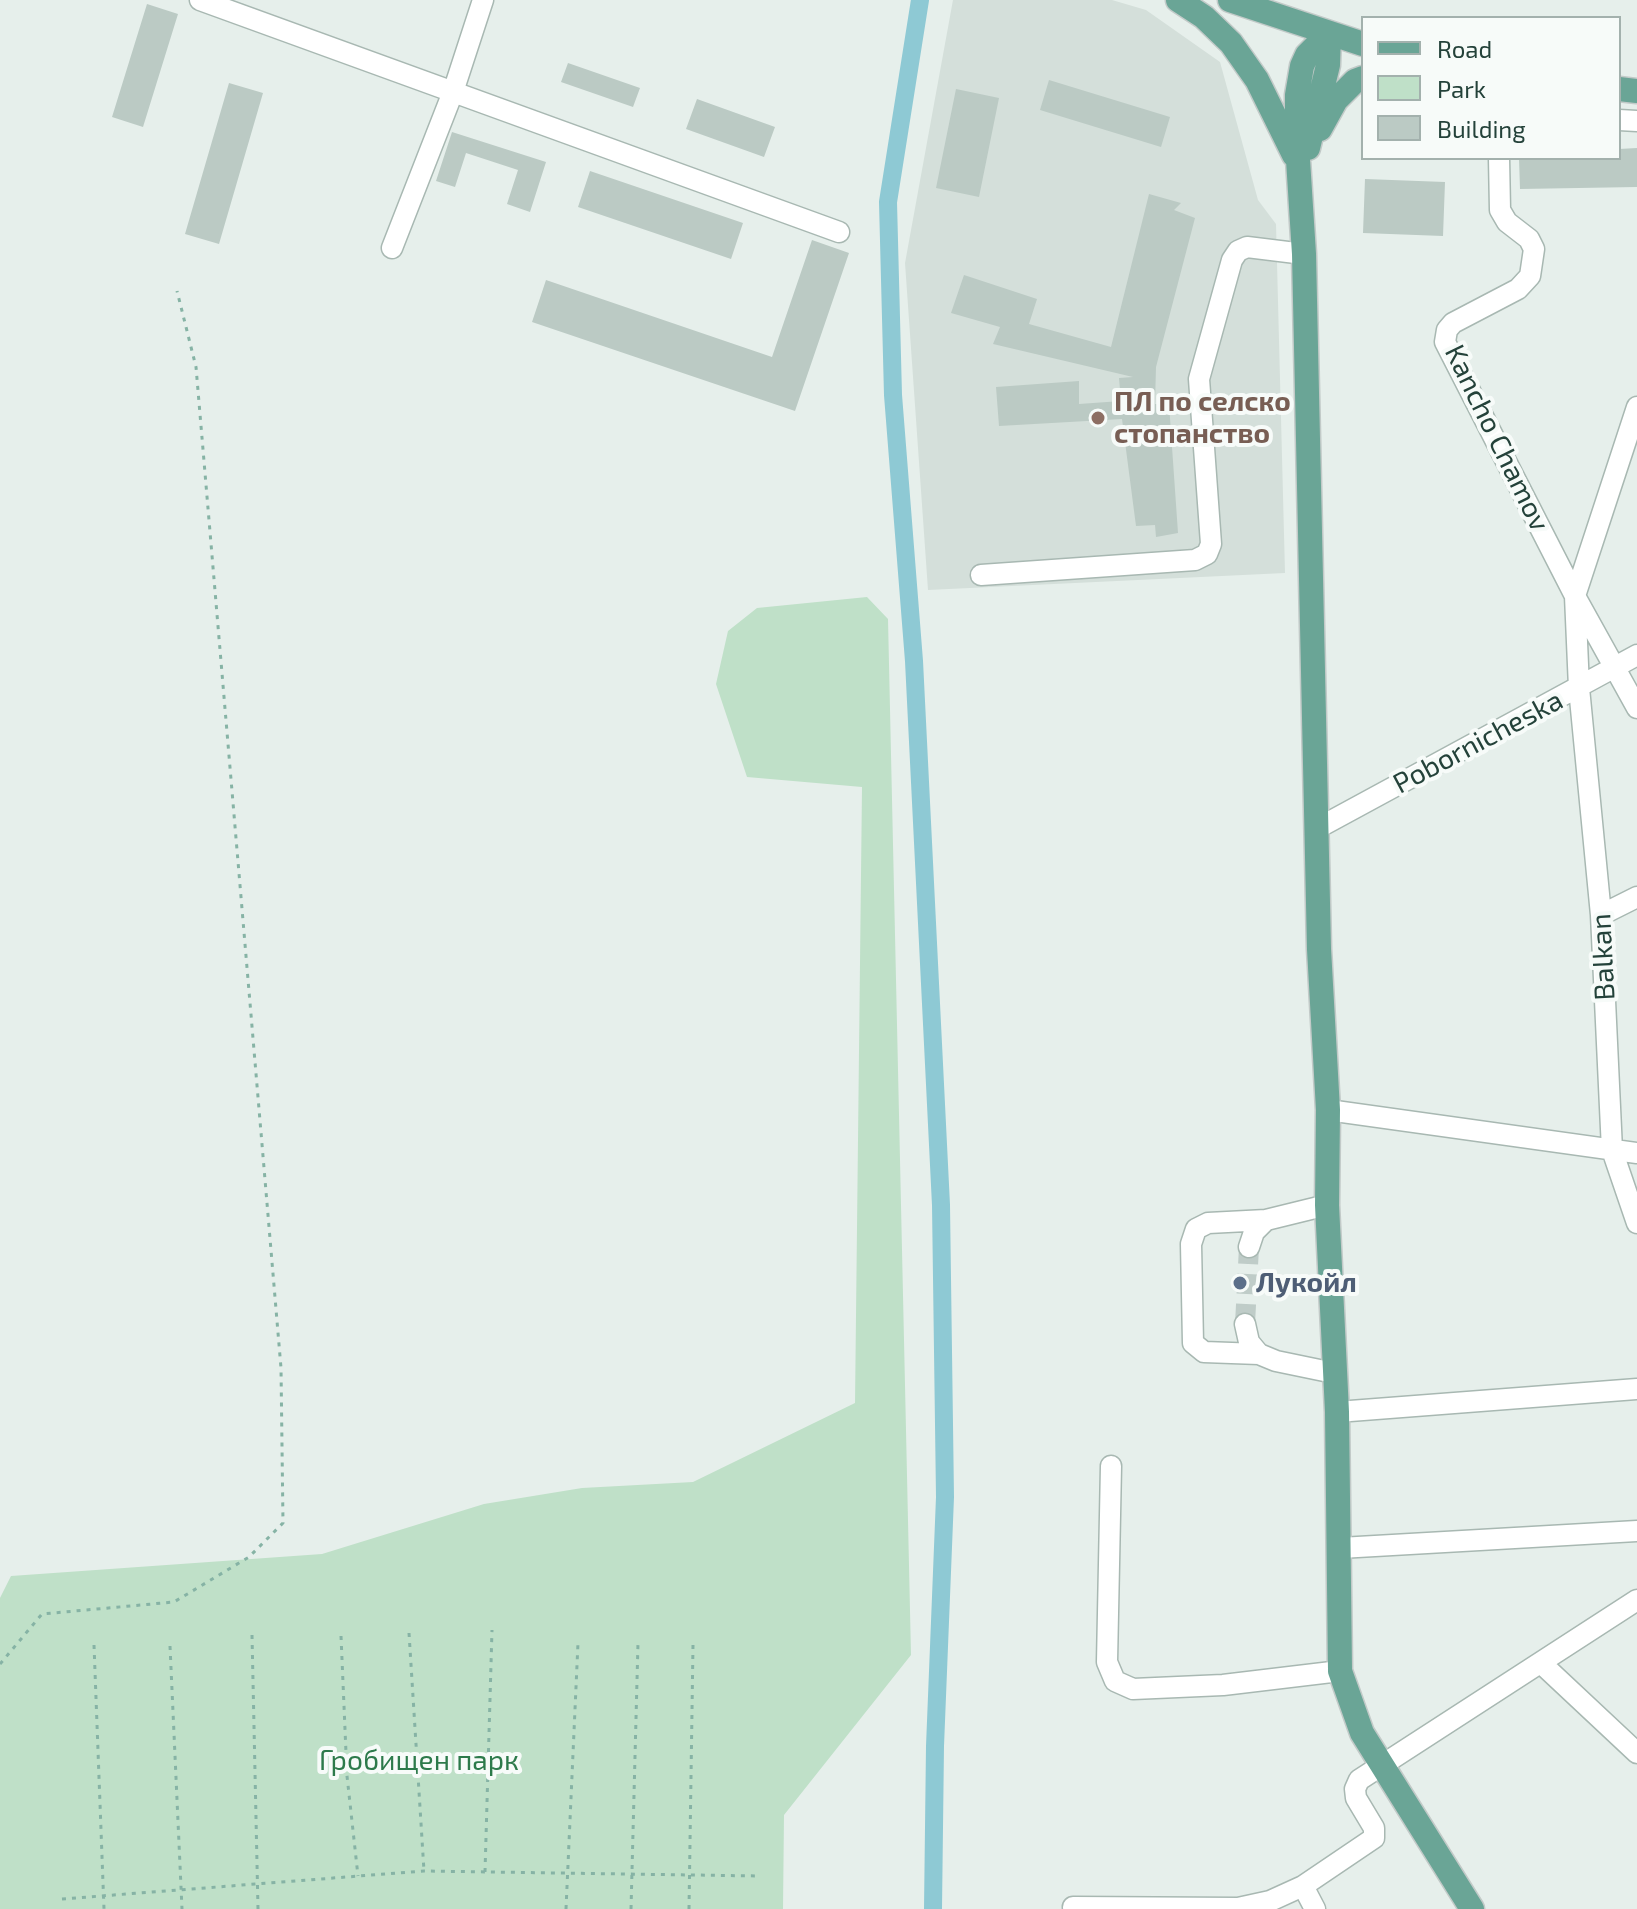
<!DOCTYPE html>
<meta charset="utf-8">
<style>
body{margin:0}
#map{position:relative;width:1637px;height:1909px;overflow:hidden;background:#e6efeb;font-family:"Exo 2",sans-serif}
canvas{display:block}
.legend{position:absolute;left:1361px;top:16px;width:260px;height:144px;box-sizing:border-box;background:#f7fbf9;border:2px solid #a3b1ad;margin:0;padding:10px 14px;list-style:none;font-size:24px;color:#24423a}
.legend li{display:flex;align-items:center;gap:16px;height:40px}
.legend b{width:40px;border:2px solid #a3b1ad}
</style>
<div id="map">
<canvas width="1637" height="1909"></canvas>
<ul class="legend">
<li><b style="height:10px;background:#6aa596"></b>Road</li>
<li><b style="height:22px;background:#bfe0c8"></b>Park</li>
<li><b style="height:22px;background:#bbcac4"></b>Building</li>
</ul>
</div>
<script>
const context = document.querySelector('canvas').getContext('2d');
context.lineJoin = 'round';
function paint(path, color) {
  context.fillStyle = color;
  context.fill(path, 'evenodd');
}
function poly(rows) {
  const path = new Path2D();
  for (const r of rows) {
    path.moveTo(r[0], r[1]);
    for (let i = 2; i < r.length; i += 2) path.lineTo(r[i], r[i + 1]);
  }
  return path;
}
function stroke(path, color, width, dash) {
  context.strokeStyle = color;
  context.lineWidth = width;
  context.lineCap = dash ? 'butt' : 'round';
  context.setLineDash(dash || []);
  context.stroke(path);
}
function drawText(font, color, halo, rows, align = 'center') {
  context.font = font + ' "Exo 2",sans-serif';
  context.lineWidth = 8;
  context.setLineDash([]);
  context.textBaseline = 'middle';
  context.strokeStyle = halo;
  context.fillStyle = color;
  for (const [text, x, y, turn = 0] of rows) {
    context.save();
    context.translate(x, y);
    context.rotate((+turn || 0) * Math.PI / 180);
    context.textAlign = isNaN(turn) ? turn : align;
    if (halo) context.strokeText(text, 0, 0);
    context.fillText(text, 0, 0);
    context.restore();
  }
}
paint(poly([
 [953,0,1112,0,1146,10,1220,62,1258,200,1276,224,1285,573,928,590,905,263]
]), '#d4dfda');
paint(poly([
 [867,597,888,619,911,1655,784,1815,783,1909,0,1909,0,1598,11,1576,322,1554,484,1504,582,1488,693,1482,855,1403,862,787,747,777,716,684,728,631,757,608]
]), '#bfe0c8');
stroke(poly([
 [920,0,888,202,893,395,914,661,941,1205,945,1497,935,1746,933,1909]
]), '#8ec9d4', 18);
paint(poly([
 [147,4,178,14,143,127,112,117],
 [568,63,640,88,633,107,561,82],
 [1049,80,1170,117,1161,147,1040,110],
 [229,83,263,93,219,244,185,234],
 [956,89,999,98,979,197,936,188],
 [697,99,775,127,764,157,686,129],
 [452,132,546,162,530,212,507,204,518,170,466,153,455,187,436,181],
 [1637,148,1637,187,1520,189,1519,158,1619,158,1619,149],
 [590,171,743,223,731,259,578,207],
 [1365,179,1445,182,1443,236,1363,233],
 [1149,194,1181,203,1174,210,1195,218,1156,367,1155,404,1169,404,1178,533,1156,537,1155,525,1136,526,1122,419,999,426,996,387,1079,381,1079,404,1121,401,1119,378,1133,377,993,344,1000,327,951,313,964,275,1037,299,1029,324,1111,347],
 [812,240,849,253,795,411,532,322,546,280,772,357]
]), '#bbcac4');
stroke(poly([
 [1245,1324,1249,1247]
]), '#bfccc8', 20, [20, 10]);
const minor = poly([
 [200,0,839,232],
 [1619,120,1637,121],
 [1499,158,1500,210,1507,222,1529,239,1534,249,1530,276,1518,289,1453,323,1447,330,1445,342,1575,596,1637,708],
 [392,248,453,92,483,0],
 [1637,407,1575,596,1579,688,1601,915,1612,1150,1637,1223],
 [981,575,1195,560,1207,554,1211,544,1199,379,1232,260,1238,251,1247,247,1304,254],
 [1318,828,1637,655],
 [1601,915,1637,897],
 [1328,1110,1637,1153],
 [1249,1247,1254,1232,1266,1220,1327,1205],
 [1245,1324,1249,1342,1259,1354,1276,1361,1334,1373],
 [1259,1354,1204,1352,1193,1343,1191,1244,1196,1229,1208,1223,1266,1220],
 [1337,1412,1637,1389],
 [1111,1466,1107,1662,1115,1681,1133,1689,1223,1685,1340,1671],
 [1340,1548,1637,1531],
 [1542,1664,1637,1753],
 [1303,1886,1315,1909],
 [1073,1907,1238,1908,1270,1901,1303,1886,1374,1838,1374,1828,1356,1798,1355,1789,1359,1780,1637,1600]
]);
const major = poly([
 [1178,0,1204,17,1231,43,1257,80,1294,155],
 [1230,0,1363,44],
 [1329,33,1307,55,1302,66,1297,95,1297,144,1304,254,1319,949,1328,1110,1327,1205,1337,1412,1340,1671,1362,1733,1472,1909],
 [1619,89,1637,91],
 [1320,129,1336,100,1355,81,1363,78],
 [1308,148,1328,65,1329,33]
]);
stroke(minor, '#a8b8b2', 23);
stroke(major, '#c2cac8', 27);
stroke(poly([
 [409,1633,424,1871],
 [252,1635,258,1909],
 [341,1636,347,1776,358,1876],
 [94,1645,104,1909],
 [170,1646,182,1909],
 [0,1664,42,1614,174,1602,249,1557,283,1523,281,1368,196,367,177,291],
 [485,1872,492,1630],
 [62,1899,424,1871,760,1876],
 [566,1909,578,1643],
 [631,1909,638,1643],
 [689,1909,693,1645]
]), '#86b3a5', 3, [4, 6]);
stroke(minor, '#fff', 20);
stroke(major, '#6aa596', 24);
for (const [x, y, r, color] of [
 [1098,418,8,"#8d6e63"],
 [1240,1283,8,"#5c6f8a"]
]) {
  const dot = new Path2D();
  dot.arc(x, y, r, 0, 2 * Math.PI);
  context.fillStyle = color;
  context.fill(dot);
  stroke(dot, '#f7fbf9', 3);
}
drawText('bold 28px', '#785e54', '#f7fbf9', [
 ["ПЛ по селско",1114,402],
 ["стопанство",1114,434]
], 'left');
drawText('28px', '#24423a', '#f7fbf9', [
 ["Kancho Chamov",1497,438,64],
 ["Pobornicheska",1478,742,-28],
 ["Balkan",1603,957,-93]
]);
drawText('bold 28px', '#4e5e75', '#f7fbf9', [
 ["Лукойл",1256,1283]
], 'left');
drawText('28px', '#2d7a4b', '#f7fbf9', [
 ["Гробищен парк",419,1761]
]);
</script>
